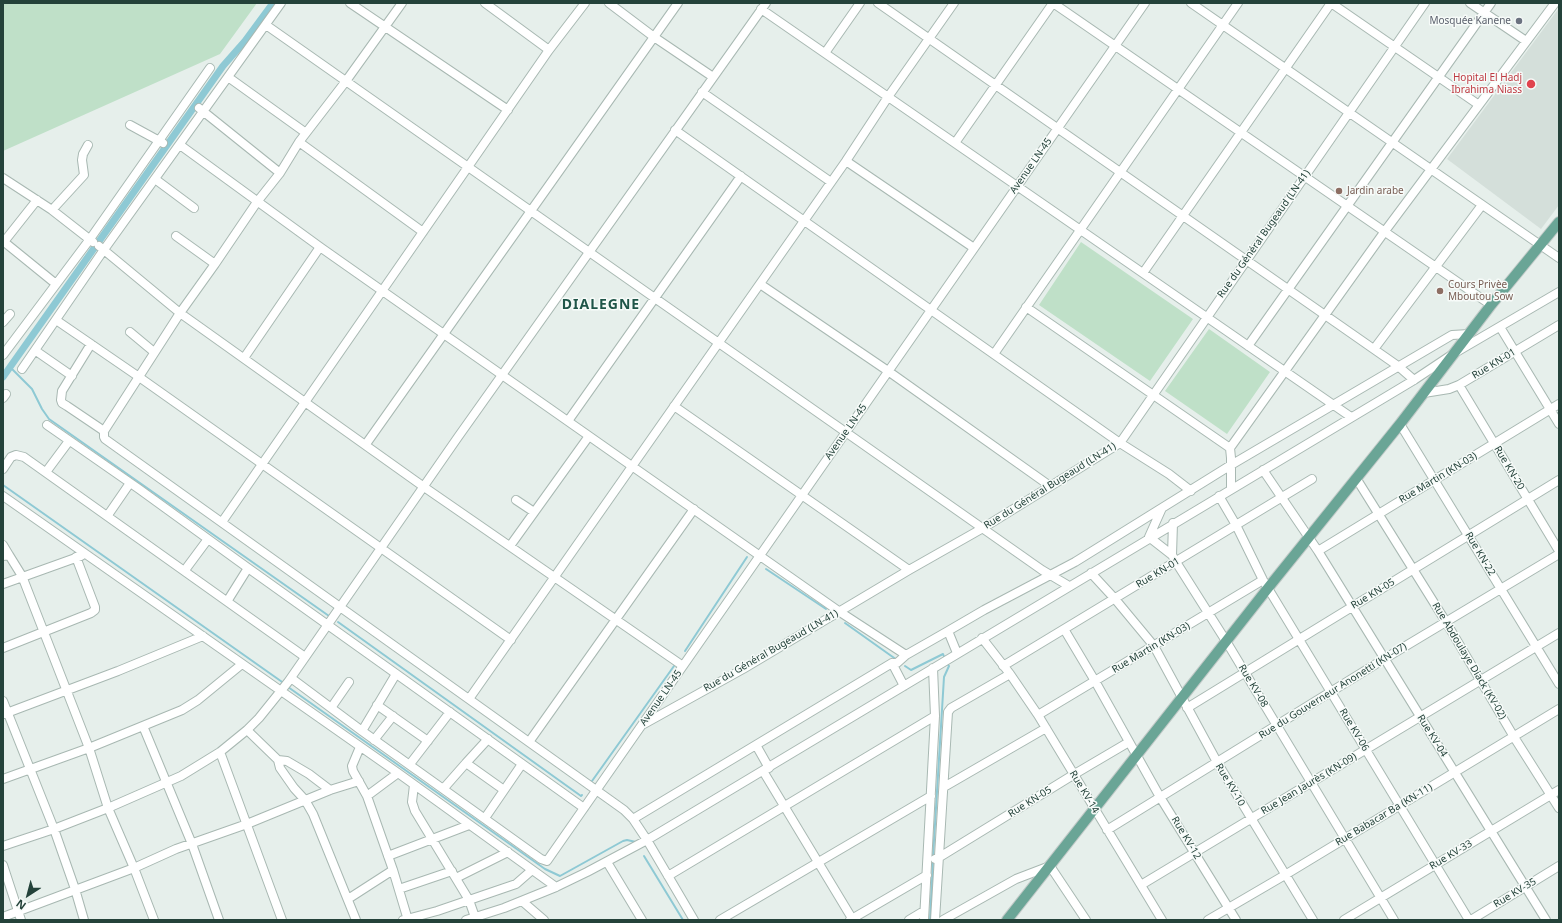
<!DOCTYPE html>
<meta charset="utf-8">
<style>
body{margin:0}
#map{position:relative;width:1562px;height:923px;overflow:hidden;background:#e6efeb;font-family:"Noto Sans",sans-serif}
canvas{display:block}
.frame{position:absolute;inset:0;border:4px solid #24423a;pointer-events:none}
.north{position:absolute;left:8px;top:875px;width:40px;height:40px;-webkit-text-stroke:3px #f7fbf9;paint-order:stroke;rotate:216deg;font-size:11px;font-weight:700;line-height:16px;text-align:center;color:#24423a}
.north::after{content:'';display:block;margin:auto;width:14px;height:18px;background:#24423a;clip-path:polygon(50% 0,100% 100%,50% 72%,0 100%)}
</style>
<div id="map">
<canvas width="1562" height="923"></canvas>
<div class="frame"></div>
<div class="north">N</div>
</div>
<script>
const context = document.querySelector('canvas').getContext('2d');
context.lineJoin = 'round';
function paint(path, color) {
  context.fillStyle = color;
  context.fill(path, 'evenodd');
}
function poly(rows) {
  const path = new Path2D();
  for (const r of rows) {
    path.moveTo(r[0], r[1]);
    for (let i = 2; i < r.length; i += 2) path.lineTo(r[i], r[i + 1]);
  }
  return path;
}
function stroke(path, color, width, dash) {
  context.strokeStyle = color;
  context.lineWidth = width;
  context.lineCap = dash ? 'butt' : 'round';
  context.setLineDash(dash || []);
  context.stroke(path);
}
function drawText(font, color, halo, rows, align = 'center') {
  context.font = font + ' "Noto Sans",sans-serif';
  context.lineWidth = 3;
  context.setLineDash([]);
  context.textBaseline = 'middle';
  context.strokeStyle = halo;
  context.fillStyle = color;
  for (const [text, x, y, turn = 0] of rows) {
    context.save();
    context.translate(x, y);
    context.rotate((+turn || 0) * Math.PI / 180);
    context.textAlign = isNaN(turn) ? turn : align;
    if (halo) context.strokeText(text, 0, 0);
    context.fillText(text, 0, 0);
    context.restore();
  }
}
paint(poly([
 [1559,8,1559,205,1541,229,1447,159]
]), '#d4dfda');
paint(poly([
 [3,3,257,3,220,54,3,151],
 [1081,242,1193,319,1150,381,1039,305],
 [1209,329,1270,372,1227,434,1165,391]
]), '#bfe0c8');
stroke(poly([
 [759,3,760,3],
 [10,367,32,389,42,409,49,419,329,616],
 [3,485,285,684],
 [766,569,826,609],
 [338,622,581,796,582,795],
 [845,623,897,660],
 [685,651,747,557],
 [905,666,911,670,943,654,945,659],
 [288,687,545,869,560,876,623,841,627,840,636,842],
 [592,781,674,666],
 [644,856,683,920],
 [933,857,944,677,949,666,947,663],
 [930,920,933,861]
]), '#8ec9d4', 2);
stroke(poly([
 [3,377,223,66,245,41,273,3]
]), '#8ec9d4', 7);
const minor = poly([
 [350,3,508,110],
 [402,3,346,81,299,142,280,173,257,202,215,264,180,313,104,431,104,437,105,439,624,810,633,819,647,840,694,920],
 [485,3,549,50],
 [609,3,654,37,713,77],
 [878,3,1398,366,1414,380],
 [1053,3,1491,305],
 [1191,3,1559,258],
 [1331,3,1479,105],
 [1470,3,1526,41],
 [761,9,1351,417],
 [266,25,1042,570,1069,586],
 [825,53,860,3],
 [228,77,306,133],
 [702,92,831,182],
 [199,108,280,173],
 [130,125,163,143],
 [675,130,1120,443,1169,474,1191,491],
 [299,142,423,232],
 [955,143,1053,3],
 [180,145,320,247,502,375,840,612,906,655],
 [846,161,974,248],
 [3,178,52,210,93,242],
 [155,179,194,208],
 [52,210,84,175,82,160,83,154,88,145],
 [176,236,215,264],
 [3,241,56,284],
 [3,243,37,200],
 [99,246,180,313,424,487,683,666],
 [1143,273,1331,3],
 [760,284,888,371,1050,486],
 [1026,307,1230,448,1231,458,1231,489],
 [56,320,139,377,511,640],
 [3,322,10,314],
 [1500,327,1559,424],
 [130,332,154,352],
 [91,344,62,391,61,400,62,403,67,406,104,431],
 [1248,346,1491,3],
 [1374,349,1482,205],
 [36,351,72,376],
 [994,354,1238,3],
 [3,355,90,239,210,68],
 [244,358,320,247],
 [22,369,103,251,281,3],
 [1459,385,1559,551],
 [1424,393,1449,389,1459,385,1559,325],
 [3,398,6,394],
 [674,406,909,570],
 [568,421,741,176],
 [1400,424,1559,684],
 [47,425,139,489,248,568,584,808],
 [366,444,678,3],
 [1230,448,1385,231,1555,3],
 [3,469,11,457,16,455,24,457,305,657],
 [1263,470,1318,551,1546,920],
 [46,472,69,441],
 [1356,478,1446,622,1514,737,1559,808],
 [3,496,398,773,556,887],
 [1219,496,1236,525,1263,580,1469,920],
 [516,500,534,512],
 [1162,508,1149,537,1172,555,1176,562,1226,641,1394,920],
 [108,515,130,483],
 [222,522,549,50,585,3],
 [3,545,9,555],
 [510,546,589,436],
 [1318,551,1559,404],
 [1172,555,1173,523],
 [3,556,9,555,22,576,89,748,108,808,134,868,154,920],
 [185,570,208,539],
 [1091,573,1115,599,1154,646,1217,762,1313,920],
 [3,584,81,556],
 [228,600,248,568],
 [1064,629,1095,681,1160,797,1236,920],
 [982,638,1010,674,1038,715,1162,920],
 [3,648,91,613,95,610,95,607,76,557],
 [957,653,948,631,984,610,1075,562,1231,465,1452,335,1469,334],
 [1003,666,1312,479],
 [291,678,362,731,541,859,547,861,1145,3],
 [904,686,892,663,897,663,906,655,948,631],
 [469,699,846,161,888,97,954,3],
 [3,701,54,829,75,889,84,920],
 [377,705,428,741],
 [331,708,349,682],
 [1187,708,1559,480],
 [4,714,118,671,203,636],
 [1038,715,1263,580],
 [644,724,743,669,909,570,983,528,1120,443,1425,3],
 [143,726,192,844,219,920],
 [247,730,278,760,280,768,294,788,305,800,313,814,356,920],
 [362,731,396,674],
 [374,740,393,716],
 [529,742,694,509],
 [756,745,769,768],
 [360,747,352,766,353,771,367,796,393,870,408,920],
 [220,752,282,920],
 [278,760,287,761,309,774,330,790],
 [466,763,488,739],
 [410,764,450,712],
 [763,771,853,920],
 [3,779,89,748,182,710,198,700,242,664],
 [414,785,412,802,415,811,469,900,476,920],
 [944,787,1046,728],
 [444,788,466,763,504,790],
 [367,796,398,773],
 [485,818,522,764],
 [633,819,892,663],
 [1107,830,1384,659,1559,554],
 [3,846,54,829,108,808,181,776,220,752,247,730,259,718,288,682,458,437,766,3],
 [388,856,469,825],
 [935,859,938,858,1073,775,1129,742],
 [607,862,642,920],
 [3,865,21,920],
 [668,876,935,716],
 [456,878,508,852],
 [1141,885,1559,633],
 [399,889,452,871],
 [348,899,393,870],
 [522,901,544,920],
 [3,917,134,868,176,849,247,824,330,790,359,781],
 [403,920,437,911,516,884,532,870],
 [466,920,504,908,556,887,587,872,647,840,1414,380,1453,354,1559,292],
 [720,920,931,796],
 [850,920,927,875],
 [909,920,924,911],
 [924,920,935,716,933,668],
 [935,920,948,712,951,708,1010,674],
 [943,920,1016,879,1050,866,1086,920],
 [1208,920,1285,875,1559,709],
 [1344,920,1559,790],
 [1471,920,1559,866]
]);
const major = poly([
 [1007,920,1268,588,1400,424,1491,305,1559,222]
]);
stroke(minor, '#a8b8b2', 10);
stroke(major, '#c2cac8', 12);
stroke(minor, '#fff', 8);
stroke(major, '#6aa596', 10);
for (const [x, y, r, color] of [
 [1519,21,4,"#6b7280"],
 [1531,84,5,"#e0444e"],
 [1339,191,4,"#8d6e63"],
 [1440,291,4,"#8d6e63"]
]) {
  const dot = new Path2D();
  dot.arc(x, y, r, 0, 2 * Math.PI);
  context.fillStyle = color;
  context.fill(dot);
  stroke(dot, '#f7fbf9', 1.5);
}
drawText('10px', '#5b616d', '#f7fbf9', [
 ["Mosquée Kanene",1511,21]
], 'right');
drawText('10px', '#be3a42', '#f7fbf9', [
 ["Hopital El Hadj",1522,78],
 ["Ibrahima Niass",1522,90]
], 'right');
drawText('10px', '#24423a', '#f7fbf9', [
 ["Avenue LN-45",1031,166,-55],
 ["Rue du Général Bugeaud (LN-41)",1264,234,-55],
 ["Rue KN-01",1494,364,-31],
 ["Avenue LN-45",846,432,-55],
 ["Rue KN-20",1509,468,59],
 ["Rue Martin (KN-03)",1438,478,-31],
 ["Rue du Général Bugeaud (LN-41)",1050,486,-32],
 ["Rue KN-22",1480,554,59],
 ["Rue KN-01",1158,573,-31],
 ["Rue KN-05",1373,594,-31],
 ["Rue Martin (KN-03)",1151,648,-31],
 ["Rue du Général Bugeaud (LN-41)",771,651,-30],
 ["Rue Abdoulaye Diack (KV-02)",1469,661,59],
 ["Rue KV-08",1253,686,59],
 ["Rue du Gouverneur Anonetti (KN-07)",1333,691,-32],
 ["Avenue LN-45",661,698,-55],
 ["Rue KV-06",1354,730,59],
 ["Rue KV-04",1432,736,58],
 ["Rue Jean Jaurès (KN-09)",1309,784,-31],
 ["Rue KV-10",1230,785,59],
 ["Rue KV-14",1084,792,59],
 ["Rue KN-05",1030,802,-32],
 ["Rue Babacar Ba (KN-11)",1384,815,-31],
 ["Rue KV-12",1186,838,59],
 ["Rue KV-33",1451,855,-31],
 ["Rue KV-35",1515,893,-31]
]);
drawText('10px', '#785e54', '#f7fbf9', [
 ["Jardin arabe",1347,191],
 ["Cours Privèe",1448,285],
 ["Mboutou Sow",1448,297]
], 'left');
context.letterSpacing = '1px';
drawText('bold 14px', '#1f5548', '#f7fbf9', [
 ["DIALEGNE",601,305]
]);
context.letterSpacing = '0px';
</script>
